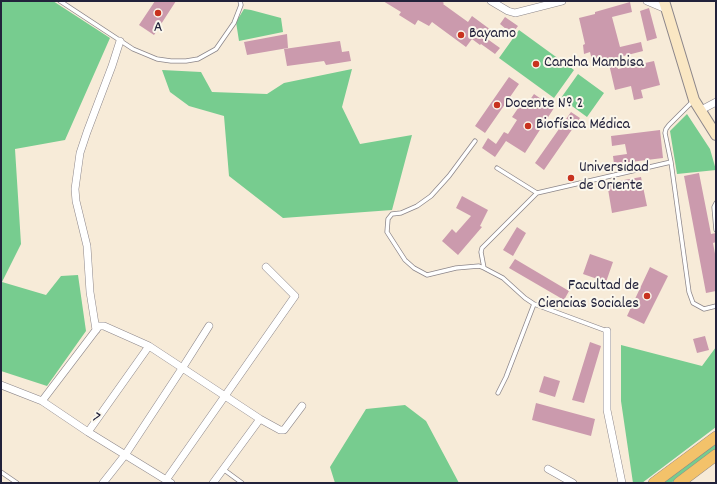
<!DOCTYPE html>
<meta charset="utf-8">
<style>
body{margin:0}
#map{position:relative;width:717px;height:484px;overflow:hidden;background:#f7ebd8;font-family:Dekko,sans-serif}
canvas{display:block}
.frame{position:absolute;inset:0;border:2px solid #22223b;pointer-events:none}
</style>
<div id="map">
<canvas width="717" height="484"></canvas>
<div class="frame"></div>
</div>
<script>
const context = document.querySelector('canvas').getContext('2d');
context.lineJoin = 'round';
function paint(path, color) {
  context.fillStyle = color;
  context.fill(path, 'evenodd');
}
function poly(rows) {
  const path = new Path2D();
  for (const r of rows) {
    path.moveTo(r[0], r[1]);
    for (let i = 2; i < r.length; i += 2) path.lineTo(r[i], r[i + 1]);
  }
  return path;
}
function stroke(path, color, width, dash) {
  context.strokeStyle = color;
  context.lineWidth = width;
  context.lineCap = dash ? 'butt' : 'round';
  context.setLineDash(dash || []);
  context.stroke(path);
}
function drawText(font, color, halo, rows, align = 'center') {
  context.font = font + ' Dekko,sans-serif';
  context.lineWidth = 4;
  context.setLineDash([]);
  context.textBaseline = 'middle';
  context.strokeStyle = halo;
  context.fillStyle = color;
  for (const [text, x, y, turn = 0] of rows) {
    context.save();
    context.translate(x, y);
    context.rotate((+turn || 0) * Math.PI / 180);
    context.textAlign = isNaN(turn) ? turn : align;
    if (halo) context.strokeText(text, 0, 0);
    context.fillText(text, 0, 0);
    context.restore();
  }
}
paint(poly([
 [1,1,53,1,110,38,65,140,15,149,21,244,2,282,46,295,61,276,78,275,86,331,47,386,1,371],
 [244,9,251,10,281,18,283,32,239,41,236,22],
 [519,30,574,70,554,98,499,58],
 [352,69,342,107,360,144,412,135,392,210,283,218,229,176,224,116,189,106,170,92,162,70,201,72,212,92,267,94,284,83],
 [578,74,604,93,587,117,561,98],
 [687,114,710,149,716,170,677,174,670,131],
 [621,345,702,366,716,347,716,427,642,483,633,483,621,401],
 [405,405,426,421,459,483,335,483,330,467,366,409],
 [716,443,716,450,671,483,661,483]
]), '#77cc8f');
paint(poly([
 [155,1,176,1,154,35,139,25],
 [383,1,441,1,444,3,443,4,468,22,472,16,491,30,486,38,500,48,495,54,481,44,480,45,472,39,466,47,432,22,429,26,418,20,415,25,399,15,401,12],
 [630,2,632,12,612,17,620,47,641,42,643,51,616,58,618,69,654,61,660,85,641,90,643,98,634,100,631,86,615,90,608,60,593,64,590,52,584,54,583,45,585,44,579,18,595,14,595,12],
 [649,8,657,38,647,41,640,11],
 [505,17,518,26,512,34,500,24],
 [287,34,288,48,247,55,244,42],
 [340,41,342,52,349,51,351,61,326,65,324,61,287,66,284,49],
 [509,77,519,84,485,133,475,126],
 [534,94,554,108,525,153,506,141,495,157,482,148,488,138,496,144,504,132,508,134,517,120,512,117,521,104,525,107],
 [571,112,580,118,544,170,535,163],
 [660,130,663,158,614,164,613,156,627,154,625,144,612,146,611,136],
 [699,173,711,234,716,233,716,242,713,243,716,259,716,291,706,293,684,176],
 [641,177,647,206,612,213,607,183],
 [462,196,488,210,480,226,482,227,458,255,442,241,452,229,456,233,471,216,456,208],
 [517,227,526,233,513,256,503,250],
 [590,254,613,262,606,282,583,274],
 [515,259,569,291,564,300,509,268],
 [650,267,668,276,644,324,627,316],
 [705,336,709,350,697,353,693,339],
 [590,342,601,346,584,403,572,400],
 [544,376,560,381,555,397,539,392],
 [536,403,595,419,591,436,532,420]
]), '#cb9aad');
const lane = poly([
 [60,1,133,49,157,59,171,61,186,61,198,59,216,49,234,23,241,5,240,1],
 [693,101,669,125,666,129,665,133,671,162,689,292,693,303,704,309,716,306],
 [475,141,449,176,431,196,417,206,401,213,392,214,388,219,387,232,405,260,414,268,427,275,456,268,479,266,484,268,503,278,525,298,534,304,607,331],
 [497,168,537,193],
 [716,203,714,207,716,230],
 [484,268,481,252,482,248,537,193,671,162],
 [498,393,506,377,534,304],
 [223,469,242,483],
 [1,472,17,483]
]);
const street = poly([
 [491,1,508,11,515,13,562,1],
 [647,1,666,9],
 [701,110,716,102],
 [96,330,90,292,87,246,76,201,75,189,80,153,87,132,112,66,120,41],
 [607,331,607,410,622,483],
 [1,385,42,401,88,432,171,483],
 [42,401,99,326,104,326,149,346,260,419,280,430,284,430,302,406],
 [88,432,149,346],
 [548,469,573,483],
 [166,480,295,296,266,267],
 [103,483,125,455,183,367,209,326],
 [213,483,260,419]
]);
const secondary = poly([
 [664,1,694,100,716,135]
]);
const primary = poly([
 [654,483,716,437],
 [679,483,716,455]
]);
stroke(lane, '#8c868a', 5);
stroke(street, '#8c868a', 8);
stroke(secondary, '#8c868a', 12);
stroke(primary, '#8c868a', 12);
stroke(lane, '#fff', 3.5);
stroke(street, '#fff', 7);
stroke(secondary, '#fae7c3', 10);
stroke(primary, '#f3c26a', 11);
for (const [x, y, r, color] of [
 [158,13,4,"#c8321e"],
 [461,35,4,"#c8321e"],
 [536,64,4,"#c8321e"],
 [497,105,4,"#c8321e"],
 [528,126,4,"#c8321e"],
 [571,178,4,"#c8321e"],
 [647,296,4,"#c8321e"]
]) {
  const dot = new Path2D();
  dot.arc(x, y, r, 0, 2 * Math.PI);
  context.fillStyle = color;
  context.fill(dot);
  stroke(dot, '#fbf7ec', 1.5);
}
drawText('16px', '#22223b', '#fbf7ec', [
 ["A",158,29,"center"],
 ["Bayamo",469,35],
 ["Cancha Mambisa",544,64],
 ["Docente Nº 2",505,105],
 ["Biofísica Médica",536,126],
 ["Universidad",579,169],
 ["de Oriente",579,187],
 ["Facultad de",639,287,"right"],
 ["Ciencias Sociales",639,305,"right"]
], 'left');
drawText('16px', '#22223b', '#fbf7ec', [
 ["7",95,419,33]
]);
</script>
